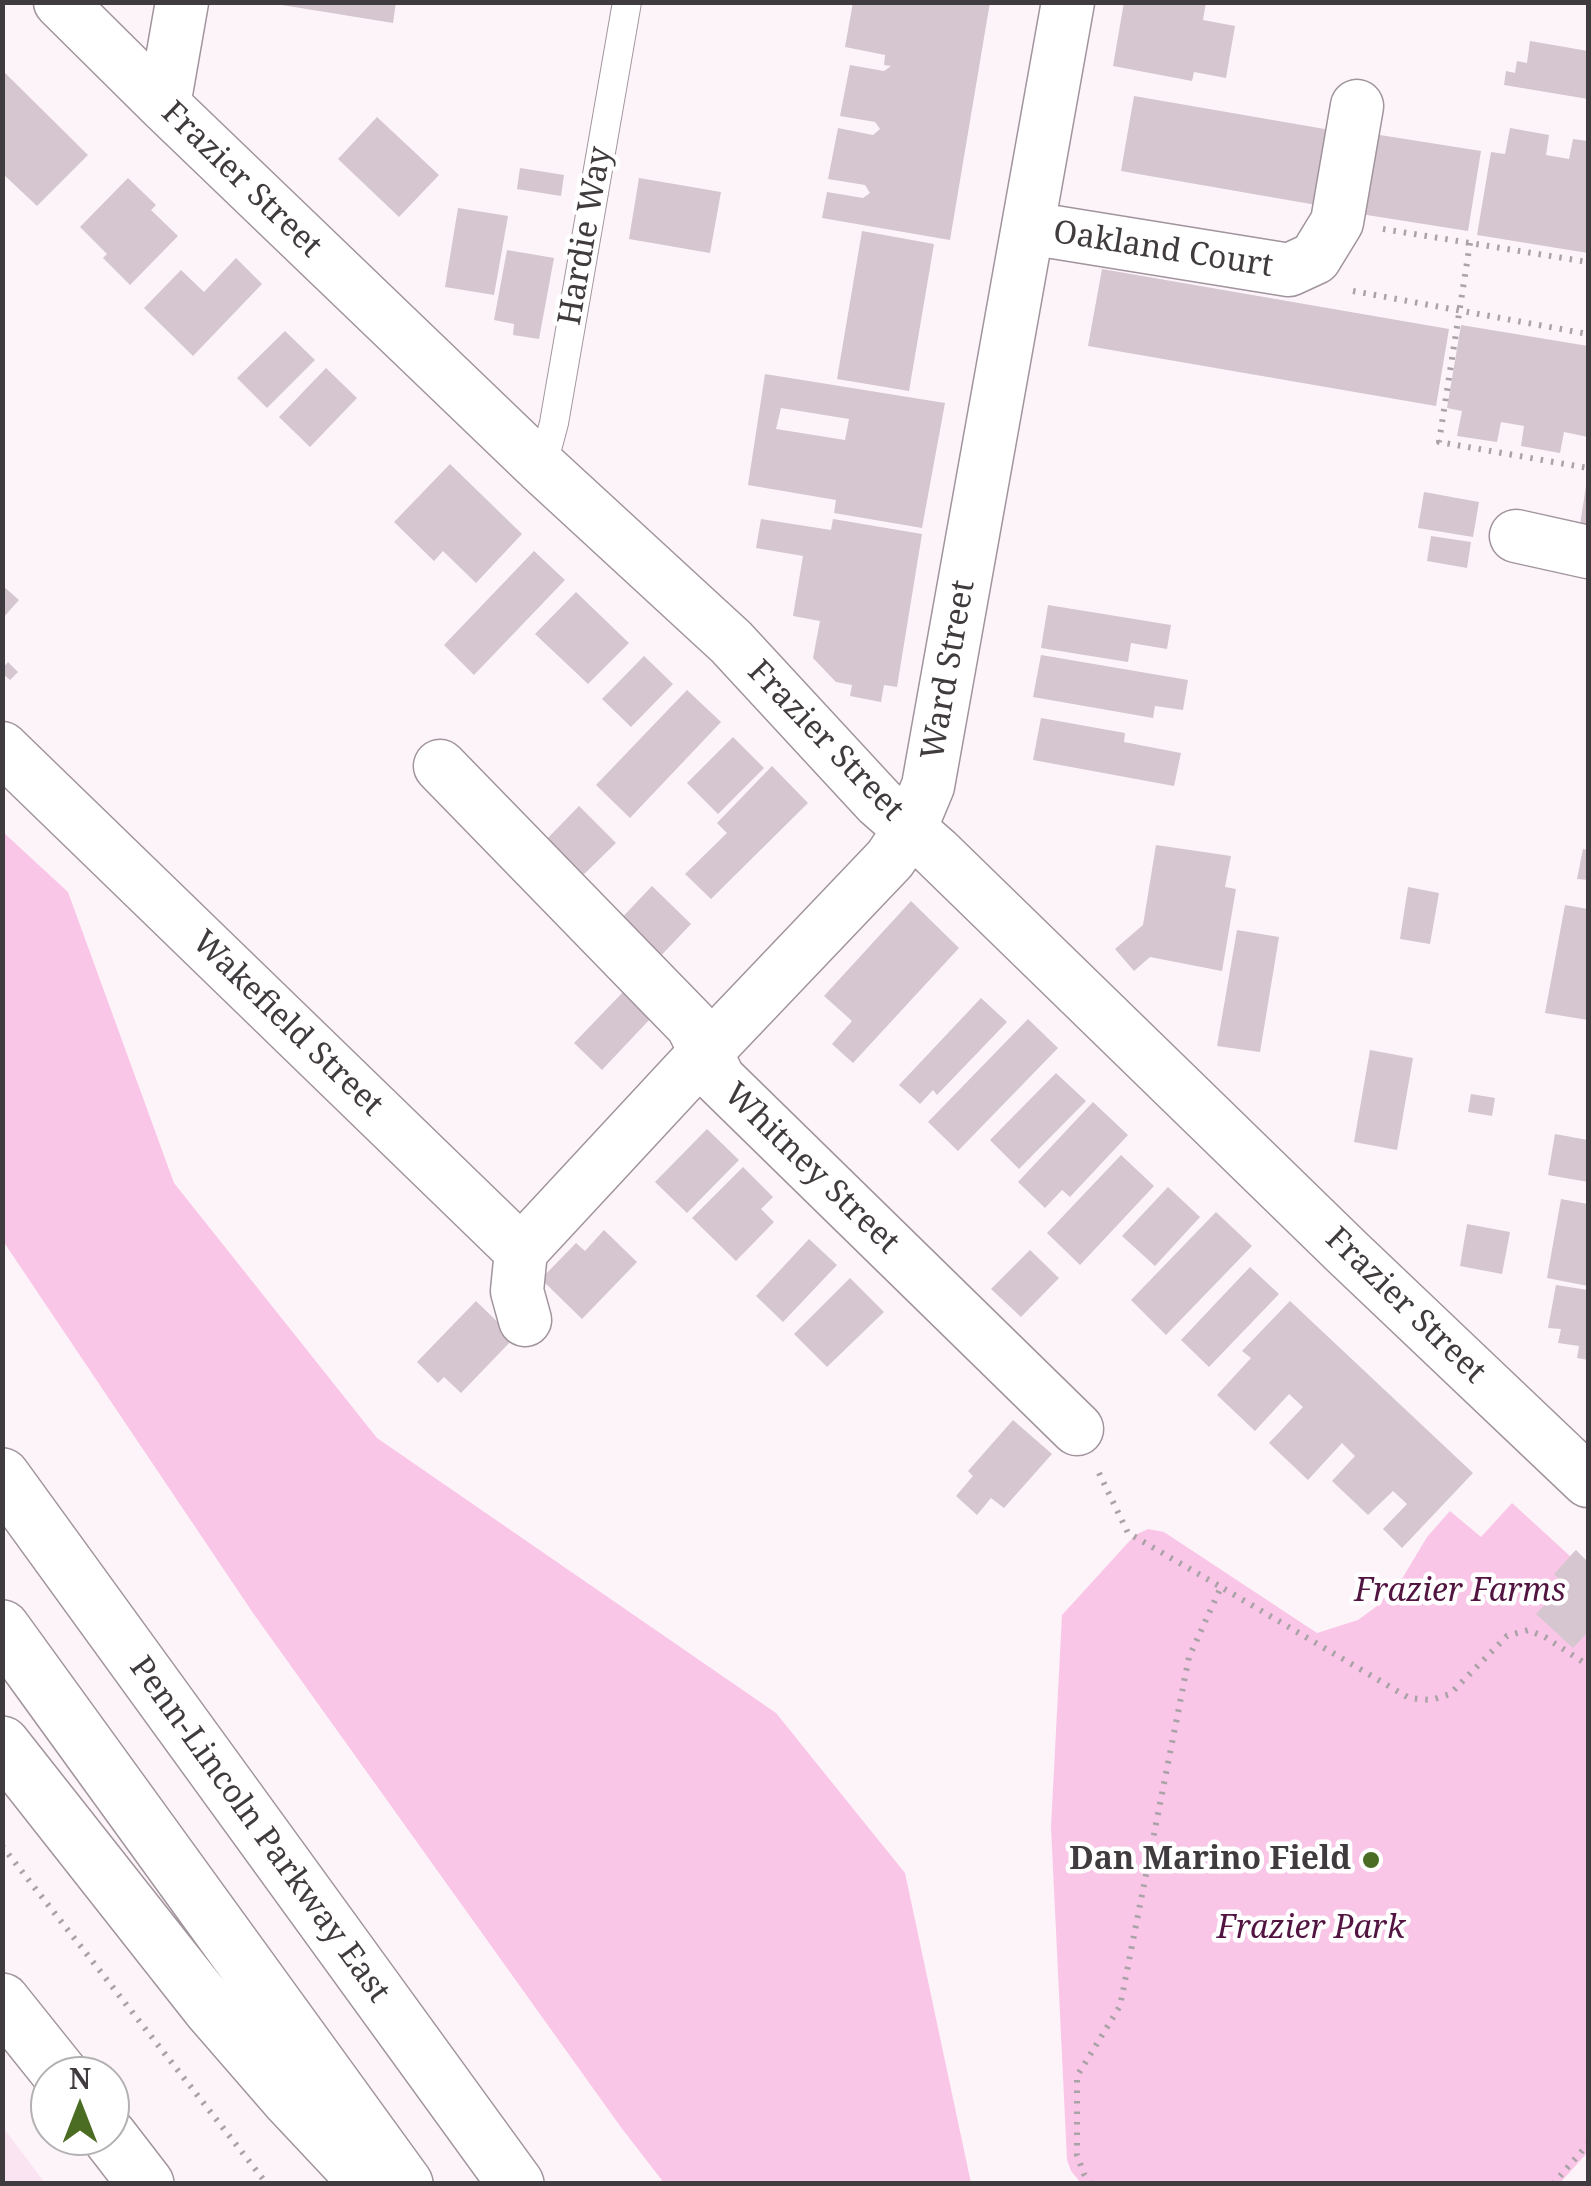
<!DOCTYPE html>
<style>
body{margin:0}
#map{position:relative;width:1591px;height:2186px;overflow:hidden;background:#fdf4fa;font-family:"Noto Serif",serif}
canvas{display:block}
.frame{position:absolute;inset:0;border:5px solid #403b3e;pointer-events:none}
.north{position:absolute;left:30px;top:2056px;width:100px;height:100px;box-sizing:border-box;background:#fff;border:2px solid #b3b1b2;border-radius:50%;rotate:0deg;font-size:28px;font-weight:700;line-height:40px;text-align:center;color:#403b3e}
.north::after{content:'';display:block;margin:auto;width:35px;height:45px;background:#4a6c23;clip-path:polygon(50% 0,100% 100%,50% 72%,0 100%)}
</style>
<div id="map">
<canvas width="1591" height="2186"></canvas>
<div class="frame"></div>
<div class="north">N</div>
</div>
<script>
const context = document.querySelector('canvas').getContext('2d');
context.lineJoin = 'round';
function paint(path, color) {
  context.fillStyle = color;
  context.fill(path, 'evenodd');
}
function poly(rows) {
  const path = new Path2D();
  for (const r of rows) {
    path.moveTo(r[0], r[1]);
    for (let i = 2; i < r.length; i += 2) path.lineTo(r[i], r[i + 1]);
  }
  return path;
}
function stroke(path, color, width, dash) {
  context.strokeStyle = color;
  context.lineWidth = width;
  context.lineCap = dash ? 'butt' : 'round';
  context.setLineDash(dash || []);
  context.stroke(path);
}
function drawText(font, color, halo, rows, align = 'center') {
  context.font = font + ' "Noto Serif",serif';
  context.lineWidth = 9;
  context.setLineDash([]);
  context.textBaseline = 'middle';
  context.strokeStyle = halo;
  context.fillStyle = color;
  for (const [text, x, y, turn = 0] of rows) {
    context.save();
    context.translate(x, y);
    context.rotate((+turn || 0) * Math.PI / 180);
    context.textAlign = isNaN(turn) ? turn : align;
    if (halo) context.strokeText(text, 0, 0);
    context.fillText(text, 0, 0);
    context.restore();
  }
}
paint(poly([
 [2,2127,3,2127,45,2183,3,2183]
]), '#fae4f1');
paint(poly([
 [3,832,68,892,174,1183,377,1438,776,1713,905,1873,971,2183,664,2183,620,2126,253,1613,3,1241],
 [1512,1503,1570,1556,1576,1550,1588,1564,1588,2152,1560,2183,1081,2183,1071,2171,1067,2160,1051,1827,1062,1615,1135,1535,1148,1529,1164,1532,1317,1633,1358,1620,1377,1606,1403,1577,1427,1537,1450,1511,1481,1537]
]), '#fac6e7');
paint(poly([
 [283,2,396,2,393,23,282,5],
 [853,2,894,5,895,2,990,2,950,240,822,218,827,192,863,198,870,193,865,185,828,179,838,128,873,135,880,129,875,122,840,116,850,65,884,71,891,66,884,65,885,55,845,47],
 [1124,2,1206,2,1203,20,1235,26,1226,78,1194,72,1192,81,1113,66],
 [1530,41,1588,51,1588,99,1504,85,1506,71,1515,73,1517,61,1527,63],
 [2,70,88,155,37,206,2,173],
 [1134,96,1342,132,1328,207,1121,171],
 [377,117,439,175,399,217,338,159],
 [1510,128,1549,135,1546,155,1569,159,1573,139,1588,141,1588,253,1477,235,1491,152,1505,154],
 [1361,132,1481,151,1468,231,1348,212],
 [520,168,564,175,561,196,517,189],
 [128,178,156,205,151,210,178,236,130,285,103,258,107,254,80,227],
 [639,178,721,192,710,253,629,239],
 [458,208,508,216,494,295,445,287],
 [862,231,934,244,909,391,837,379],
 [507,250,554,258,539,339,513,335,514,324,494,320],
 [236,258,262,284,193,356,144,308,181,270,204,292],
 [1102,269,1449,329,1436,406,1088,346],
 [1461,325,1588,346,1588,437,1564,432,1560,453,1521,446,1524,426,1501,422,1497,442,1457,436,1462,411,1447,408],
 [285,331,315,360,267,408,237,378],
 [326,368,357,398,310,447,279,417],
 [765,374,945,403,922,528,834,513,836,500,748,485],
 [781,408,849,419,845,440,776,429],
 [450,464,522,534,476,583,443,551,434,561,394,522],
 [1586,486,1588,486,1588,526,1580,525],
 [1424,492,1479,502,1473,537,1418,528],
 [761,519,831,530,833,519,922,534,897,687,884,685,881,702,850,696,852,685,836,682,813,658,820,621,793,616,803,556,756,548],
 [1431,536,1471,542,1467,568,1427,561],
 [534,551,565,580,474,675,444,645],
 [2,585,19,600,2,619],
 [576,592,629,643,588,684,535,634],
 [1048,605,1171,625,1167,649,1131,643,1128,662,1041,648],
 [1041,655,1188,680,1183,710,1155,706,1153,718,1033,697],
 [644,656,673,684,631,727,602,699],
 [8,662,18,672,10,680,2,673,2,669],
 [687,690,721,722,630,818,596,785],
 [1041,718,1125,733,1124,742,1181,753,1174,786,1033,760],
 [733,737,764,768,718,814,687,783],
 [772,766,808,803,711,899,685,874,727,833,717,823],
 [579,806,616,843,577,881,541,845],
 [1156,845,1231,856,1225,887,1236,889,1222,971,1150,957,1134,971,1115,949,1143,925],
 [1583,849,1588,850,1588,880,1577,879],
 [652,886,691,924,655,962,616,924],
 [1408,887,1439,893,1430,944,1400,939],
 [911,901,959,948,853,1063,832,1044,852,1021,824,996],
 [1565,905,1588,909,1588,1020,1545,1013],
 [1237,930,1279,937,1260,1052,1217,1046],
 [624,991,651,1018,602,1070,574,1043],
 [981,998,1007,1022,937,1095,933,1090,920,1104,899,1085],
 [1028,1019,1058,1048,958,1151,928,1122],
 [1370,1050,1413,1058,1397,1150,1354,1142],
 [1056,1073,1086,1101,1019,1169,990,1140],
 [1471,1094,1495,1098,1492,1116,1468,1112],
 [1093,1102,1128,1135,1070,1197,1062,1190,1045,1208,1018,1182],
 [707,1129,739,1160,687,1213,655,1182],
 [1555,1134,1588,1140,1588,1182,1548,1175],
 [1121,1155,1154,1186,1080,1265,1047,1233],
 [743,1167,773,1197,761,1209,774,1222,736,1261,692,1218],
 [1168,1187,1200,1217,1155,1266,1122,1236],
 [1561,1199,1588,1204,1588,1286,1547,1278],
 [1216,1212,1252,1246,1166,1335,1131,1300],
 [1467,1224,1510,1232,1502,1274,1460,1266],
 [604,1230,637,1262,582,1319,541,1279,576,1243,585,1251],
 [809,1239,837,1265,783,1322,756,1296],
 [1030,1250,1059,1278,1021,1317,991,1289],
 [1250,1267,1279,1294,1209,1367,1181,1340],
 [850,1278,884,1312,827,1367,794,1334],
 [1556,1285,1588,1290,1588,1360,1577,1358,1579,1346,1558,1343,1561,1329,1548,1328],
 [476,1301,514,1338,461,1393,444,1377,438,1383,417,1362],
 [1290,1301,1473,1473,1402,1548,1383,1529,1407,1504,1393,1491,1368,1515,1332,1481,1355,1456,1342,1443,1308,1480,1269,1443,1303,1407,1289,1394,1255,1431,1217,1395,1251,1358,1242,1351],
 [1013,1420,1052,1454,1004,1508,991,1498,977,1515,956,1496,973,1476,968,1471],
 [1576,1550,1588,1562,1588,1632,1573,1648,1536,1614,1564,1584,1554,1574]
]), '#d5c6cf');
const service = poly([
 [542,468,554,423,627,2]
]);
const minor = poly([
 [60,2,164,105,542,468,731,642,879,802,936,852,1347,1252,1588,1481],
 [164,105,182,2],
 [1029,228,1289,270,1315,258,1337,222,1357,106],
 [1516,536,1588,552],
 [2,748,521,1251],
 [440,766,692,1025,719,1079,1077,1429],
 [521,1251,689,1070,890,859,910,829,928,786,1068,2],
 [521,1251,517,1291,525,1320]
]);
const primary = poly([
 [2,2001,62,2076],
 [109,2136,146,2184]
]);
const motorway = poly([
 [2,1476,516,2184],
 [2,1628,405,2184],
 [2,1744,211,2009,290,2100,369,2184]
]);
stroke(service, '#a1949c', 30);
stroke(minor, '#a1949c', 55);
stroke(primary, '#a1949c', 58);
stroke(motorway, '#a1949c', 58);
stroke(poly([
 [1383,229,1588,262],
 [1470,243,1439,442,1588,468],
 [1353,291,1588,334],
 [1099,1473,1128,1533,1221,1587],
 [2,1846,267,2184],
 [1091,2184,1084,2174,1077,2155,1077,2076,1120,2006,1189,1657,1221,1587,1409,1698,1431,1700,1450,1694,1507,1636,1528,1630,1545,1637,1583,1662,1588,1662],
 [1553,2184,1588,2144]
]), '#a9a2a7', 6, [2.5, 8]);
stroke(service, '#fff', 28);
stroke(minor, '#fff', 52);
stroke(primary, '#fff', 55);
stroke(motorway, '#fff', 55);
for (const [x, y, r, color] of [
 [1371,1860,10,"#4a6c23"]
]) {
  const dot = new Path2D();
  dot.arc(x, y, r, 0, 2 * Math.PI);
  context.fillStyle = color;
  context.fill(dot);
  stroke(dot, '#fff', 4);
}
drawText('32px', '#403b3e', '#fff', [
 ["Frazier Street",241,180,44],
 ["Hardie Way",586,236,-80],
 ["Oakland Court",1163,250,9],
 ["Ward Street",949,670,-80],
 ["Frazier Street",825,741,46],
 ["Wakefield Street",287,1024,44],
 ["Whitney Street",811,1169,44],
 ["Frazier Street",1405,1306,44],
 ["Penn-Lincoln Parkway East",259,1830,54]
]);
drawText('italic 32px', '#521541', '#fff', [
 ["Frazier Farms",1460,1592],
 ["Frazier Park",1311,1929]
]);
drawText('bold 32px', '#403b3e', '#fff', [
 ["Dan Marino Field",1351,1860]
], 'right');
</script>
